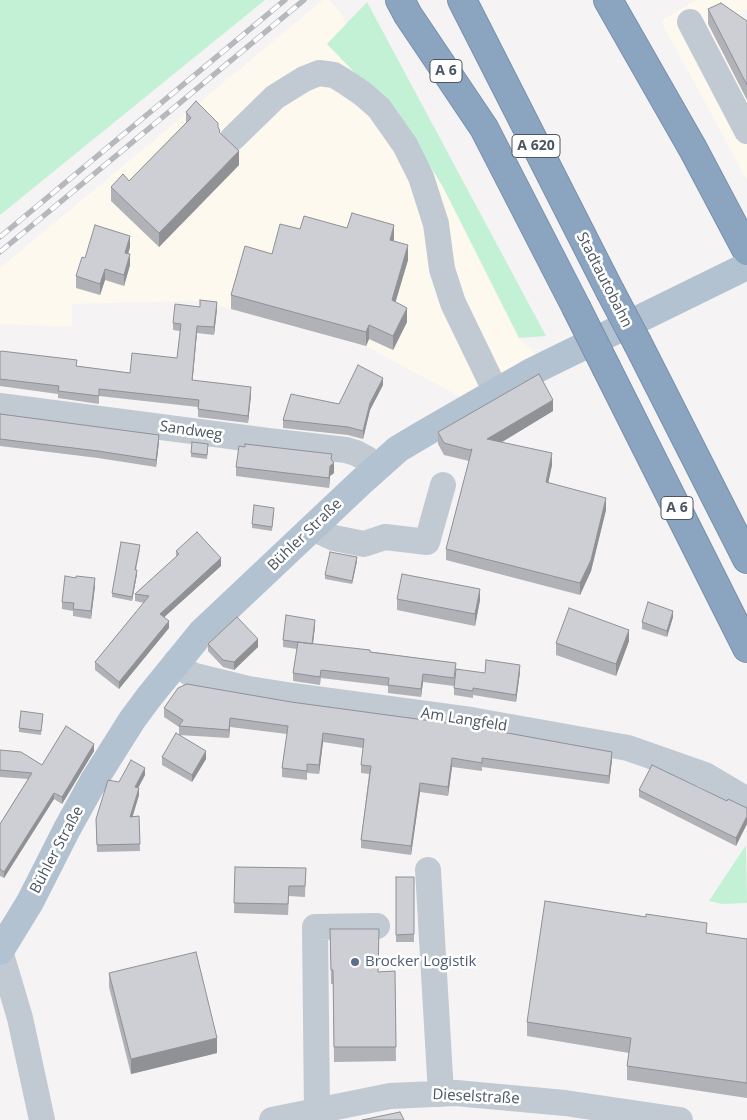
<!DOCTYPE html>
<meta charset="utf-8">
<style>
body{margin:0}
canvas{display:block;background:#f5f3f3}
</style>
<canvas width="747" height="1120"></canvas>
<script>
const context = document.querySelector('canvas').getContext('2d');
context.lineJoin = 'round';
function paint(path, color) {
  context.fillStyle = color;
  context.fill(path, 'evenodd');
}
function poly(rows) {
  const path = new Path2D();
  for (const r of rows) {
    path.moveTo(r[0], r[1]);
    for (let i = 2; i < r.length; i += 2) path.lineTo(r[i], r[i + 1]);
  }
  return path;
}
function stroke(path, color, width, dash) {
  context.strokeStyle = color;
  context.lineWidth = width;
  context.lineCap = dash ? 'butt' : 'round';
  context.setLineDash(dash || []);
  context.stroke(path);
}
function drawText(font, color, halo, rows, align = 'center') {
  context.font = font + ' "Open Sans",sans-serif';
  context.lineWidth = 5;
  context.setLineDash([]);
  context.textBaseline = 'middle';
  context.strokeStyle = halo;
  context.fillStyle = color;
  for (const [text, x, y, turn = 0] of rows) {
    context.save();
    context.translate(x, y);
    context.rotate((+turn || 0) * Math.PI / 180);
    context.textAlign = isNaN(turn) ? turn : align;
    if (halo) context.strokeText(text, 0, 0);
    context.fillText(text, 0, 0);
    context.restore();
  }
}
paint(poly([
 [323,0,330,0,341,14,443,187,519,338,549,367,479,407,366,346,231,309,197,301,72,304,72,327,0,324,0,268],
 [696,0,747,0,747,9,742,16,747,20,747,180,661,21]
]), '#fdf9ef');
paint(poly([
 [0,0,265,0,0,215],
 [367,2,546,336,519,338,443,187,413,138,385,104,327,44],
 [746,845,747,903,722,904,709,901]
]), '#c3f1d5');
const highway = poly([
 [400,0,408,15,484,128,576,307],
 [462,0,610,291],
 [608,0,693,149,747,251],
 [638,344,747,559],
 [607,369,747,648]
]);
stroke(highway, '#7690ad', 30);
stroke(poly([
 [690,22,747,131],
 [233,138,275,97,304,79,319,73,334,75,347,83,363,94,379,108,405,145,421,177,436,224,442,269,453,303,496,392],
 [0,406,268,441,346,450,356,453,367,459,376,468],
 [312,528,334,538,364,544,385,537,427,542,443,485],
 [176,662,192,675,249,689,293,696,471,720,628,748,705,775,747,800],
 [428,870,441,1094],
 [0,951,20,1018,42,1120],
 [317,1111,315,927,377,926],
 [272,1120,390,1096,456,1093,565,1103,680,1120]
]), '#c1cad2', 26);
stroke(poly([
 [0,951,30,902,67,829,93,782,132,720,149,697,201,633,361,482,398,449,425,433,496,392,533,371,747,266]
]), '#b3c2d1', 28);
stroke(highway, '#8ba5c1', 28);
const rail = poly([
 [0,237,285,0],
 [0,252,304,0]
]);
stroke(rail, '#b5b8bd', 5.5);
stroke(rail, '#fff', 4, [11]);
const highwayBridge = poly([
 [610,291,638,344],
 [576,307,607,369]
]);
stroke(highwayBridge, '#7690ad', 30, []);
stroke(highwayBridge, '#8ba5c1', 28);
paint(poly([
 [708,9,747,21,747,100,708,24],
 [186,112,218,127,220,133,239,165,159,247,111,201,111,187,129,181,186,123],
 [347,228,394,239,394,241,408,260,395,302,407,322,393,350,369,339,366,346,231,309,231,295,272,254,300,229],
 [130,247,128,254,130,265,124,286,105,280,100,295,76,288,76,276,85,258],
 [217,309,214,335,197,333,192,380,251,395,248,423,198,417,198,407,99,396,99,404,58,398,58,394,0,386,0,352,77,366,130,373,177,358,180,331,173,330,173,323],
 [383,385,370,410,363,439,348,435,283,428,283,420,339,404],
 [553,411,502,442,552,465,548,483,606,510,591,571,580,595,446,560,446,549,469,461,444,455,438,444,438,432],
 [0,414,159,442,156,467,98,458,0,446],
 [208,448,207,459,191,457,191,453],
 [332,460,334,473,330,476,329,488,236,476,236,467],
 [274,512,272,531,252,528,252,524],
 [140,549,136,570,137,574,132,601,112,597,112,593],
 [176,551,221,566,164,617,169,628,119,689,95,670,95,662,144,603,135,601,135,594,176,557],
 [357,561,352,584,325,579,325,575],
 [95,586,91,619,73,616,73,611,62,609,62,602],
 [397,599,480,600,475,626,397,610],
 [673,617,667,637,642,629,642,622],
 [315,626,313,644,456,663,454,686,423,682,421,697,388,693,388,686,321,678,320,685,293,681,293,673,297,649,283,647,283,640],
 [629,641,616,676,556,655,556,643],
 [208,644,258,647,234,670,223,667,208,651],
 [520,672,516,702,473,695,473,698,454,695,454,688,485,673],
 [164,708,612,760,609,784,482,767,482,771,452,767,448,796,420,792,411,855,361,848,361,840,369,774,361,773,361,765,363,748,323,742,319,774,307,773,307,780,282,777,282,768,287,734,230,727,229,738,179,735,179,727,164,717],
 [43,717,41,735,19,732,19,728],
 [0,750,42,765,94,751,62,804,54,799,4,878,0,876,0,824,28,779,0,777],
 [162,757,206,759,192,782,162,765],
 [145,775,138,788,139,795,133,816,139,816,140,851,97,852,96,819,119,782],
 [639,790,727,801,747,808,736,846,639,797],
 [235,867,306,868,305,897,289,896,288,915,234,913],
 [396,877,414,877,414,942,396,942],
 [330,929,379,944,378,972,395,971,396,1061,334,1062,333,984,331,984],
 [707,933,747,939,747,1098,627,1080,627,1066,629,1053,527,1036,527,1022],
 [109,973,217,1053,131,1074,109,987]
]), '#b0b2b7');
paint(poly([
 [239,151,239,165,159,247,159,233],
 [394,225,394,239,390,255,390,240],
 [130,236,130,247,125,264,125,253],
 [408,245,408,260,392,314,392,300],
 [130,254,130,265,124,286,124,275],
 [105,269,105,280,100,295,100,284],
 [217,302,217,309,214,335,214,327],
 [407,308,407,322,393,350,393,336],
 [369,325,369,339,366,346,366,332],
 [197,326,197,333,192,387,192,380],
 [383,378,383,385,370,410,363,439,363,431,370,403],
 [251,387,251,395,248,423,248,416],
 [553,400,553,411,487,451,487,439],
 [159,435,159,442,156,467,156,460],
 [552,453,552,465,546,494,546,482],
 [332,454,331,465,334,463,334,473,330,476,329,488,329,478],
 [606,498,606,510,591,571,580,595,580,583],
 [357,557,357,561,352,584,352,581],
 [221,558,221,566,160,621,160,614],
 [137,570,137,574,132,601,132,597],
 [95,578,95,586,91,619,91,611],
 [480,589,480,600,475,626,475,614],
 [673,611,673,617,667,637,667,631],
 [315,620,315,626,312,651,312,645],
 [169,621,169,628,119,689,119,682],
 [629,630,629,641,616,676,616,664],
 [258,639,258,647,234,670,234,662],
 [520,665,520,672,516,702,516,695],
 [423,674,423,682,421,697,421,689],
 [230,718,230,727,229,738,229,730],
 [323,733,323,742,319,774,319,765],
 [94,744,94,751,62,804,62,797],
 [206,751,206,759,192,782,192,775],
 [612,752,612,760,609,784,609,776],
 [452,758,452,767,448,796,448,787],
 [145,768,145,775,135,794,135,787],
 [420,783,420,792,411,855,411,846],
 [139,788,139,795,130,824,130,817],
 [54,793,54,799,4,878,4,872],
 [747,816,747,824,736,846,736,838],
 [217,1038,217,1053,131,1074,131,1059]
]), '#909195');
const building = poly([
 [721,3,747,21,747,85,708,9,721,3],
 [196,101,218,123,218,127,220,131,219,132,239,151,159,233,111,187,123,174,129,181,191,118,186,112,196,101],
 [352,213,394,225,390,240,408,245,392,300,407,308,393,336,369,325,366,332,231,295,245,246,272,254,280,224,300,229,304,216,347,228,352,213],
 [95,225,130,236,125,253,130,254,124,275,105,269,100,284,76,276,82,257,85,258,95,225],
 [200,300,217,302,214,327,197,326,192,380,251,387,248,416,198,409,199,400,99,389,99,396,58,391,59,386,0,379,0,352,1,351,77,360,76,366,130,373,132,353,177,358,181,324,173,323,175,304,200,307,200,300],
 [358,365,383,378,370,403,363,431,348,427,283,420,291,394,339,404,358,365],
 [539,374,553,400,487,439,552,453,546,482,606,498,591,560,580,583,446,549,472,449,470,450,444,443,438,432,539,374],
 [0,414,159,435,156,460,98,451,0,439,0,414],
 [192,442,208,444,207,455,191,453,192,442],
 [245,444,332,454,331,459,334,463,330,466,329,478,236,467,239,446,245,447,245,444],
 [254,505,274,508,272,527,252,524,254,505],
 [197,532,221,558,160,614,169,621,119,682,95,662,149,596,135,594,179,554,176,551,197,532],
 [121,542,140,545,135,570,137,570,132,597,112,593,121,542],
 [330,552,357,557,352,581,325,575,330,552],
 [402,574,480,589,475,614,397,599,402,574],
 [65,576,76,578,76,576,95,578,91,611,73,609,74,603,62,602,65,576],
 [648,602,673,611,667,631,642,622,648,602],
 [569,608,629,630,616,664,556,643,569,608],
 [286,615,315,620,312,644,283,640,286,615],
 [237,617,258,639,234,662,223,660,208,644,237,617],
 [298,642,370,650,370,652,456,663,454,678,423,674,421,689,388,685,389,678,321,670,320,677,293,673,298,642],
 [486,660,520,665,516,695,473,688,473,691,454,688,456,669,485,673,486,660],
 [187,684,291,702,469,726,612,752,609,776,482,758,482,763,452,758,448,787,420,783,411,846,361,840,371,766,361,765,364,739,323,733,319,765,307,764,307,771,282,768,288,726,230,718,229,730,179,726,183,720,164,708,178,688,187,684],
 [21,711,43,714,41,731,19,728,21,711],
 [66,726,94,744,62,797,54,793,4,872,0,869,0,824,32,773,0,770,0,750,21,752,42,765,66,726],
 [176,733,206,751,192,775,162,757,176,733],
 [131,760,145,768,135,787,139,788,130,817,139,816,140,844,97,845,96,819,108,780,119,782,131,760],
 [652,765,727,801,728,799,747,808,747,816,736,838,639,790,652,765],
 [235,867,306,868,305,886,289,886,288,904,234,903,235,867],
 [396,877,414,877,414,934,396,935,396,877],
 [545,901,646,917,646,914,707,923,706,933,747,939,747,1083,627,1066,631,1038,527,1022,545,901],
 [330,929,379,929,378,972,395,971,396,1047,334,1047,333,970,331,970,330,929],
 [196,952,217,1038,131,1059,109,973,196,952],
 [400,1112,404,1120,362,1120,400,1112]
]);
paint(building, '#cdcfd5');
stroke(building, '#909195', 1);
for (const [x, y, r, color] of [
 [355,962,5,"#5c6f8a"]
]) {
  const dot = new Path2D();
  dot.arc(x, y, r, 0, 2 * Math.PI);
  context.fillStyle = color;
  context.fill(dot);
  stroke(dot, '#fff', 2);
}
for (const [x, y, w] of [
 [446,71,32],
 [536,146,48],
 [677,508,32]
]) {
  const box = new Path2D();
  box.roundRect(x - w / 2, y - 11.5, w, 23, 4);
  context.fillStyle = '#fff';
  context.fill(box);
  stroke(box, '#4a5661', 1);
}
drawText('bold 14px', '#4a5661', null, [
 ["A 6",446,71],
 ["A 620",536,146],
 ["A 6",677,508]
]);
drawText('15px', '#4a5661', '#fff', [
 ["Stadtautobahn",604,280,63],
 ["Sandweg",191,431,8],
 ["Bühler Straße",305,535,-44],
 ["Am Langfeld",464,720,9],
 ["Bühler Straße",57,850,-62],
 ["Dieselstraße",476,1097,3]
]);
drawText('15px', '#4e5e75', '#fff', [
 ["Brocker Logistik",365,962]
], 'left');
</script>
